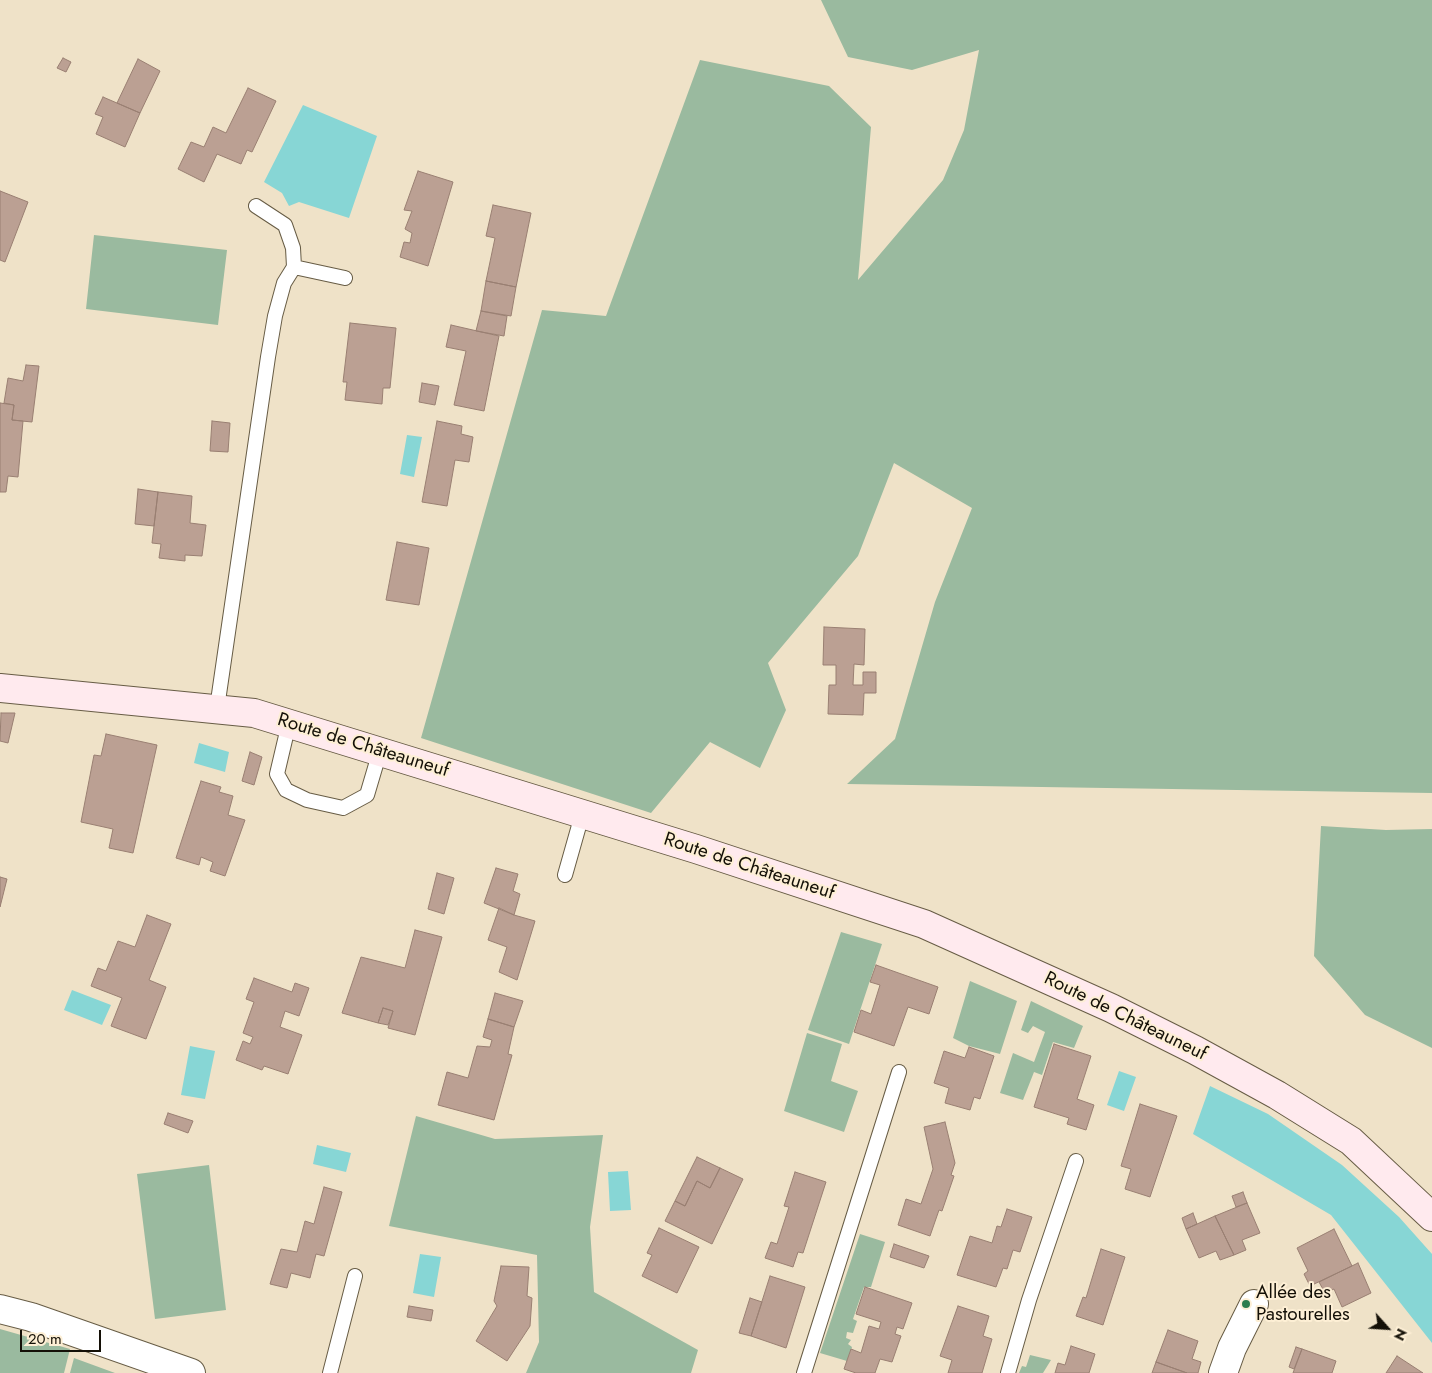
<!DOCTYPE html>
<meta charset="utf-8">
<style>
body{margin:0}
#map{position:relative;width:1432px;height:1373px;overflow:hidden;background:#efe2c8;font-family:Jost,sans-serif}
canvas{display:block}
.north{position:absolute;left:1362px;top:1303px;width:50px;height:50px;-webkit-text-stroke:4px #fdefd5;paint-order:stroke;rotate:116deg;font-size:14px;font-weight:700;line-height:20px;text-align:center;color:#141007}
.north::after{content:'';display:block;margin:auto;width:18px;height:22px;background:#141007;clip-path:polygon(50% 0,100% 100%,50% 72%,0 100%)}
.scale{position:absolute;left:20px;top:1330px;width:81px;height:22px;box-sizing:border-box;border:2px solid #141007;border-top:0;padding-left:6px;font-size:15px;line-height:18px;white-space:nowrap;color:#141007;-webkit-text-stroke:4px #fdefd5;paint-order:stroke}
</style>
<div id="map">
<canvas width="1432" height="1373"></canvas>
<div class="north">N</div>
<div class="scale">20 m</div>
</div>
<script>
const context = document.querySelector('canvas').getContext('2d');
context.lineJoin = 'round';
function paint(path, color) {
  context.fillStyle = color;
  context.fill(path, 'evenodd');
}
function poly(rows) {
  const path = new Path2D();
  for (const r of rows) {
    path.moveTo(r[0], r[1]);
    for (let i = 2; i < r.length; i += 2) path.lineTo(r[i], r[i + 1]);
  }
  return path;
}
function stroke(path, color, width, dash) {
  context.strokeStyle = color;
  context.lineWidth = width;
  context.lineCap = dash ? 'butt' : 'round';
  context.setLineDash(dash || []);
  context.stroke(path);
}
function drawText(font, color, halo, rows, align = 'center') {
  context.font = font + ' Jost,sans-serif';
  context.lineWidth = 4;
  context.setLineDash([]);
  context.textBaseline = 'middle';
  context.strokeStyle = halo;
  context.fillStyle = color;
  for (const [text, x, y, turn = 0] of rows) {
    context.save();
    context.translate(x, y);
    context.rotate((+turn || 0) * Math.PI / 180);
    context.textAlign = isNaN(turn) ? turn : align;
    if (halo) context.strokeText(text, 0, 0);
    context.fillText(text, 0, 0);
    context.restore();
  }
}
paint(poly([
 [821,0,1432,0,1432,793,847,784,895,739,935,602,972,508,894,463,858,556,768,663,786,710,760,768,710,742,651,813,421,738,542,310,606,316,700,60,829,86,871,127,858,280,943,180,964,130,979,50,912,70,848,57],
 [94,235,227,250,218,325,86,309],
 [1321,826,1386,830,1432,829,1432,1048,1365,1015,1314,956],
 [841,932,882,944,849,1044,808,1030],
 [970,981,1017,1001,1000,1054,969,1046,953,1038],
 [1031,1001,1083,1026,1074,1048,1053,1042,1042,1075,1034,1072,1023,1100,1000,1093,1013,1053,1034,1062,1045,1032,1033,1026,1028,1033,1021,1030],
 [807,1033,842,1044,831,1081,858,1091,844,1132,784,1111],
 [416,1116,495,1139,603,1135,590,1227,594,1292,698,1350,691,1373,526,1373,539,1342,537,1255,389,1226],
 [209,1165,226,1310,155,1319,137,1174],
 [860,1234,885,1242,871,1287,864,1287,853,1319,857,1321,853,1333,847,1332,846,1338,851,1340,848,1344,852,1347,847,1361,820,1353],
 [0,1329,70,1349,64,1373,0,1373],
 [1030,1355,1051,1360,1043,1373,1019,1373,1022,1366,1026,1367],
 [74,1358,115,1373,70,1373]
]), '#9aba9f');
paint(poly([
 [303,105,377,136,349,218,299,202,289,206,282,193,264,182],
 [407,435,422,437,414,477,400,474],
 [199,743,229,752,225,772,194,763],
 [72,990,111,1005,102,1025,64,1010],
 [190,1046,215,1051,205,1099,181,1095],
 [1119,1071,1136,1077,1124,1111,1107,1105],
 [1210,1086,1268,1114,1342,1165,1399,1217,1432,1254,1432,1343,1331,1215,1193,1134],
 [317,1145,351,1153,346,1172,313,1164],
 [628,1171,631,1210,610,1211,608,1172],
 [420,1254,441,1257,434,1297,413,1293]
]), '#87d6d5');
const building = poly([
 [63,58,71,62,66,72,57,68,63,58],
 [138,59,160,71,140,113,117,103,138,59],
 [248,88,276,101,252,152,247,150,241,164,217,154,204,182,178,169,191,142,204,147,213,127,226,133,248,88],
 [103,97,140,113,125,147,96,134,103,117,95,114,103,97],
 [418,171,453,182,428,266,400,257,404,242,410,243,412,233,405,229,412,211,404,210,418,171],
 [0,191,28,202,5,262,0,260,0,191],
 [493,205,531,213,516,287,486,281,495,238,486,236,493,205],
 [486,281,516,287,511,316,481,311,486,281],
 [481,311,507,316,504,336,476,331,481,311],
 [350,323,396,328,390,388,383,388,382,404,345,400,347,382,343,382,350,323],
 [451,325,499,336,484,411,454,405,466,351,446,347,451,325],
 [26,365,39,366,32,422,12,420,14,405,4,403,8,378,23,381,26,365],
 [422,383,439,386,435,405,419,402,422,383],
 [0,403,14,405,12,420,23,421,18,477,8,476,6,492,0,492,0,403],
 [212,421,230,423,228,452,210,451,212,421],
 [437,421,462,426,461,434,473,437,469,462,455,460,447,506,422,502,437,421],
 [138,489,158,492,154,526,135,524,138,489],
 [158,492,192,496,190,523,206,525,202,556,185,555,185,561,159,558,161,544,152,543,158,492],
 [397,542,429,548,419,605,386,600,397,542],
 [824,627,865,629,864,665,854,664,853,685,863,685,863,672,876,672,876,693,864,693,863,715,828,714,829,685,836,685,836,665,823,665,824,627],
 [1,713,15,713,8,743,0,741,1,713],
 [106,734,157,745,133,853,109,848,113,829,81,822,94,755,101,756,106,734],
 [250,752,262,757,254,785,242,781,250,752],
 [201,781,221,787,219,792,233,796,228,815,245,820,225,876,210,871,213,862,201,857,199,865,176,858,201,781],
 [496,868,518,874,513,891,520,894,514,915,484,903,496,868],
 [437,873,454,878,444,914,428,909,437,873],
 [0,877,7,879,0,907,0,877],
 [499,908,514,915,535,921,517,980,499,972,507,947,488,940,499,908],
 [147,915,171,924,149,980,166,987,146,1039,111,1026,122,998,91,986,98,968,106,971,118,941,135,947,147,915],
 [415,930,442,937,415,1035,388,1028,393,1011,383,1008,378,1023,342,1013,361,957,405,968,415,930],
 [876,965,938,987,929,1014,908,1007,894,1046,854,1032,861,1010,871,1014,880,985,870,982,876,965],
 [254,978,292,992,295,983,309,988,299,1016,285,1011,280,1027,302,1035,288,1074,264,1066,262,1070,236,1060,243,1041,250,1044,253,1037,243,1033,254,1002,246,999,254,978],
 [495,993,523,1001,514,1027,488,1019,495,993],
 [383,1008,393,1011,388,1025,378,1023,383,1008],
 [488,1019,514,1027,508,1054,512,1055,494,1120,438,1105,447,1072,468,1078,477,1046,490,1047,492,1040,483,1037,488,1019],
 [1054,1044,1091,1056,1077,1099,1094,1105,1086,1130,1067,1124,1069,1118,1034,1107,1054,1044],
 [969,1047,994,1056,980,1099,974,1097,970,1110,945,1103,949,1088,934,1083,944,1051,965,1058,969,1047],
 [1140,1104,1177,1116,1150,1197,1125,1189,1131,1169,1121,1166,1140,1104],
 [168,1113,193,1121,188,1133,164,1124,168,1113],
 [945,1122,955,1163,951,1175,954,1176,942,1211,939,1210,930,1236,898,1225,906,1199,921,1204,933,1169,924,1127,945,1122],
 [697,1157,720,1168,710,1188,697,1181,685,1206,675,1201,697,1157],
 [720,1168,743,1179,712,1244,665,1221,675,1201,685,1206,697,1181,710,1188,720,1168],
 [795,1172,826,1182,803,1253,798,1252,793,1267,765,1258,771,1242,777,1244,789,1207,784,1206,795,1172],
 [324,1187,342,1192,324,1256,316,1254,310,1278,291,1273,287,1288,270,1284,281,1249,297,1252,305,1221,314,1224,324,1187],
 [1243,1192,1247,1203,1236,1207,1232,1196,1243,1192],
 [1247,1203,1260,1233,1242,1240,1246,1250,1234,1255,1215,1216,1247,1203],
 [1007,1209,1032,1217,1020,1252,1013,1250,1007,1269,1003,1268,996,1287,957,1275,970,1236,992,1243,997,1226,1001,1227,1007,1209],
 [1193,1213,1197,1224,1186,1229,1182,1218,1193,1213],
 [1215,1216,1234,1255,1220,1260,1216,1251,1199,1258,1186,1229,1215,1216],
 [659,1228,699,1247,677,1293,642,1276,652,1255,647,1253,659,1228],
 [1334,1229,1352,1266,1310,1286,1304,1274,1308,1271,1297,1248,1334,1229],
 [894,1244,929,1256,924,1268,890,1257,894,1244],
 [1101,1249,1125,1257,1103,1325,1076,1316,1083,1297,1086,1298,1101,1249],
 [1358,1263,1371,1293,1342,1307,1334,1289,1325,1293,1319,1282,1358,1263],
 [501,1266,529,1267,527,1296,532,1298,530,1326,507,1361,476,1341,497,1306,494,1301,501,1266],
 [770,1276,805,1287,786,1348,751,1336,770,1276],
 [865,1287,912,1303,903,1329,897,1327,895,1334,901,1336,892,1362,880,1359,875,1373,856,1373,844,1369,851,1349,861,1353,869,1326,879,1329,881,1322,856,1314,865,1287],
 [750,1298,762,1302,751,1336,739,1333,750,1298],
 [409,1306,433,1310,431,1321,407,1317,409,1306],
 [958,1306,989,1316,983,1336,992,1339,982,1373,948,1373,952,1360,940,1356,958,1306],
 [1168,1330,1198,1341,1192,1359,1201,1362,1198,1373,1187,1373,1156,1362,1168,1330],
 [1071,1346,1095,1354,1089,1373,1055,1373,1058,1363,1065,1365,1071,1346],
 [1296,1347,1302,1349,1294,1369,1289,1367,1296,1347],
 [1302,1349,1336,1361,1332,1373,1293,1373,1302,1349],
 [1397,1356,1423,1373,1386,1373,1397,1356],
 [1156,1362,1187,1373,1152,1373,1156,1362]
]);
paint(building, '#bba093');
stroke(building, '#997f72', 1);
const service = poly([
 [256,206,285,225,293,248,294,267],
 [217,708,268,357,275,316,284,283,294,267,345,278],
 [289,723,277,774,286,790,307,800,343,808,367,795,380,751],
 [565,875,582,815],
 [330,1373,355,1276],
 [804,1373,899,1072],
 [1008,1373,1029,1300,1076,1161]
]);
const minor = poly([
 [0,1309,31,1317,191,1373],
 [1223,1373,1232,1348,1254,1304]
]);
const secondary = poly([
 [0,688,254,713,696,849,924,924,1111,1008,1195,1050,1277,1095,1351,1141,1432,1217]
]);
stroke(service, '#675c45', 16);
stroke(minor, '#675c45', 30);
stroke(secondary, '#675c45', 30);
stroke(service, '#fff', 14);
stroke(minor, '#fff', 28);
stroke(secondary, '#ffeaee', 28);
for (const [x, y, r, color] of [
 [1246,1304,5,"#2d7d4e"]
]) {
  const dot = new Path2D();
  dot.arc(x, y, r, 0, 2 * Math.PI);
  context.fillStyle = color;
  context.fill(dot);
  stroke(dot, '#fdefd5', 2);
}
drawText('19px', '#141007', '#fdefd5', [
 ["Route de Châteauneuf",363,746,17],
 ["Route de Châteauneuf",749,867,18],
 ["Route de Châteauneuf",1125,1017,26]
]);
drawText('19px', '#141007', '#fdefd5', [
 ["Allée des",1256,1293],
 ["Pastourelles",1256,1315]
], 'left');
</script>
